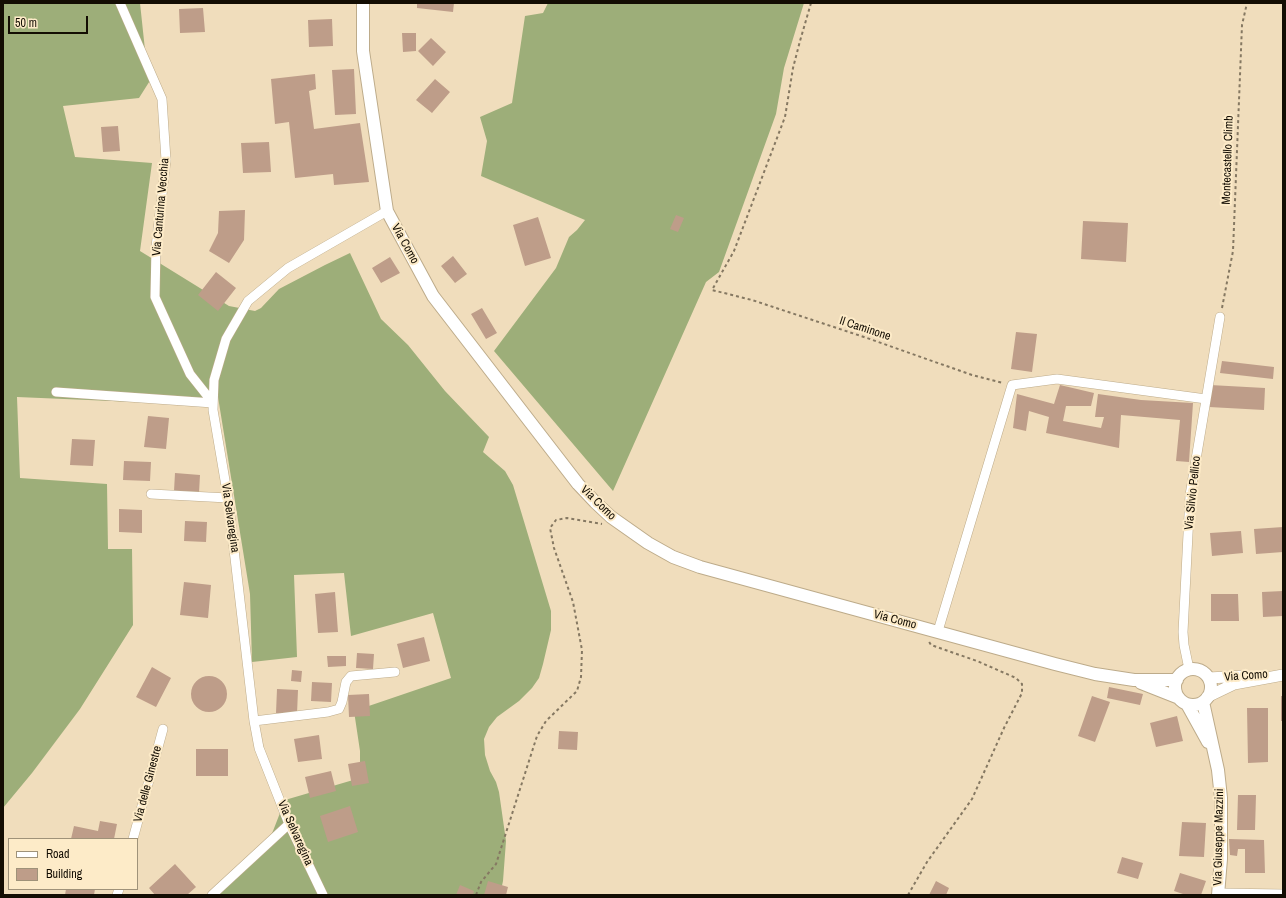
<!DOCTYPE html>
<style>
body{margin:0}
#map{position:relative;width:1286px;height:898px;overflow:hidden;background:#f0ddbc;font-family:"Archivo Narrow",sans-serif}
canvas{display:block}
.frame{position:absolute;inset:0;border:4px solid #130d03;pointer-events:none}
.legend{position:absolute;left:8px;top:838px;width:130px;height:52px;box-sizing:border-box;background:#fdebc8;border:1px solid #9f9279;margin:0;padding:5px 7px;list-style:none;font-size:12px;color:#130d03}
.legend li{display:flex;align-items:center;gap:8px;height:20px}
.legend b{width:20px;border:1px solid #9f9279}
.scale{position:absolute;left:8px;top:16px;width:80px;height:18px;box-sizing:border-box;border:2px solid #130d03;border-top:0;padding-left:5px;font-size:12px;line-height:14px;white-space:nowrap;color:#130d03;-webkit-text-stroke:3px #fdebc8;paint-order:stroke}
</style>
<div id="map">
<canvas width="1286" height="898"></canvas>
<div class="frame"></div>
<ul class="legend">
<li><b style="height:5px;background:#fff"></b>Road</li>
<li><b style="height:11px;background:#be9d89"></b>Building</li>
</ul>
<div class="scale">50 m</div>
</div>
<script>
const context = document.querySelector('canvas').getContext('2d');
context.lineJoin = 'round';
function paint(path, color) {
  context.fillStyle = color;
  context.fill(path, 'evenodd');
}
function poly(rows) {
  const path = new Path2D();
  for (const r of rows) {
    if (r.length === 3) {
      path.moveTo(r[0] + r[2], r[1]);
      path.arc(r[0], r[1], r[2], 0, 2 * Math.PI);
      continue;
    }
    path.moveTo(r[0], r[1]);
    for (let i = 2; i < r.length; i += 2) path.lineTo(r[i], r[i + 1]);
  }
  return path;
}
function stroke(path, color, width, dash) {
  context.strokeStyle = color;
  context.lineWidth = width;
  context.lineCap = dash ? 'butt' : 'round';
  context.setLineDash(dash || []);
  context.stroke(path);
}
function drawText(font, color, halo, rows, align = 'center') {
  context.font = font + ' "Archivo Narrow",sans-serif';
  context.lineWidth = 4;
  context.setLineDash([]);
  context.textBaseline = 'middle';
  context.strokeStyle = halo;
  context.fillStyle = color;
  for (const [text, x, y, turn = 0] of rows) {
    context.save();
    context.translate(x, y);
    context.rotate((+turn || 0) * Math.PI / 180);
    context.textAlign = isNaN(turn) ? turn : align;
    if (halo) context.strokeText(text, 0, 0);
    context.fillText(text, 0, 0);
    context.restore();
  }
}
paint(poly([
 [3,3,140,3,145,50,151,79,139,98,63,106,75,157,152,163,140,251,229,306,255,311,261,308,279,289,325,265,350,253,381,319,408,345,445,391,489,437,483,452,505,471,513,485,551,611,551,630,543,664,539,678,532,688,519,701,497,717,489,727,484,739,485,755,490,771,496,782,499,792,506,841,503,881,500,895,216,895,266,845,273,831,285,800,360,778,360,751,354,711,451,678,433,613,351,636,344,573,294,575,297,657,252,662,250,594,218,397,183,404,17,397,20,478,107,484,108,549,132,549,133,625,80,709,32,773,3,808],
 [548,3,804,3,784,68,776,114,719,272,706,282,613,491,494,351,556,268,569,237,577,230,585,220,481,176,487,141,480,117,512,103,525,16,543,13]
]), '#9dae79');
paint(poly([
 [417,3,454,3,453,12,417,8],
 [203,8,205,32,180,33,179,9],
 [332,19,333,46,309,47,308,20],
 [402,33,416,33,416,51,403,52],
 [431,38,446,52,433,66,418,51],
 [354,69,356,114,335,115,332,70],
 [315,74,316,89,309,91,314,129,360,123,369,182,334,185,333,174,295,178,289,122,275,124,271,79],
 [435,79,450,92,432,113,416,100],
 [118,126,120,151,103,152,101,127],
 [269,142,271,172,243,173,241,143],
 [245,210,244,240,229,263,209,251,218,233,219,211],
 [676,215,684,218,678,232,670,229],
 [538,217,551,258,525,266,513,225],
 [1083,221,1128,223,1126,262,1081,259],
 [453,256,467,274,455,283,441,266],
 [390,257,400,273,381,283,372,268],
 [216,272,236,288,218,311,198,295],
 [482,308,497,333,486,339,471,314],
 [1016,332,1037,334,1032,372,1011,369],
 [1222,361,1274,367,1273,379,1220,373],
 [1060,385,1094,393,1091,406,1066,406,1063,421,1101,428,1104,417,1095,417,1098,394,1141,400,1193,403,1189,462,1176,461,1180,420,1121,415,1119,448,1046,433,1049,417,1029,411,1026,431,1013,428,1017,394,1054,404],
 [1210,385,1265,388,1264,410,1209,407],
 [148,416,169,418,166,449,144,447],
 [72,439,95,440,93,466,70,465],
 [124,461,151,462,150,481,123,480],
 [175,473,200,475,199,493,174,491],
 [119,509,142,510,142,533,119,532],
 [185,521,207,522,206,542,184,541],
 [1283,527,1283,552,1256,554,1254,529],
 [1241,531,1243,553,1212,556,1210,533],
 [184,582,211,585,208,618,180,615],
 [1283,591,1283,616,1263,617,1262,592],
 [335,592,338,632,318,633,315,594],
 [1211,594,1238,594,1239,621,1211,621],
 [424,637,430,661,403,668,397,644],
 [357,653,374,654,373,669,356,668],
 [327,656,346,656,346,666,328,667],
 [152,667,171,678,156,707,136,697],
 [292,670,302,671,301,682,291,681],
 [209,694,18],
 [312,682,332,683,331,702,311,701],
 [1109,687,1143,694,1140,705,1107,698],
 [277,689,298,690,297,714,276,713],
 [369,694,370,716,349,717,348,695],
 [1092,696,1110,702,1095,742,1078,736],
 [1281,696,1283,696,1283,721,1281,721],
 [1247,708,1268,708,1268,762,1248,763],
 [1177,716,1183,741,1156,747,1150,723],
 [559,731,578,732,577,750,558,749],
 [319,735,322,759,298,762,294,739],
 [196,749,228,749,228,776,196,776],
 [365,761,369,783,352,786,348,764],
 [331,771,336,791,310,798,305,777],
 [1238,795,1256,795,1255,830,1237,830],
 [350,806,358,832,328,842,320,816],
 [100,821,117,824,114,839,71,839,74,826,98,831],
 [1182,822,1206,823,1204,857,1179,856],
 [1229,839,1264,840,1265,873,1245,873,1245,849,1238,849,1237,856,1230,855],
 [1122,857,1143,863,1138,879,1117,873],
 [175,864,196,887,187,895,155,895,149,888],
 [1180,873,1206,881,1201,895,1186,895,1174,891],
 [488,881,508,887,506,895,484,895],
 [936,881,949,888,946,895,929,895],
 [460,885,474,891,473,895,456,895],
 [66,889,95,889,94,895,65,895]
]), '#be9d89');
const minor = poly([
 [120,3,162,99,166,160,156,247,155,297,190,374,213,403],
 [56,392,213,403],
 [151,494,228,498],
 [938,631,1012,385,1057,379,1206,399],
 [1189,669,1184,645,1183,632,1190,495,1220,317],
 [254,721,328,712,339,709,342,702,346,682,351,676,395,672],
 [133,839,163,729],
 [1219,893,1283,894],
 [117,895,119,889],
 [212,895,289,824],
 [323,895,289,824,259,748,254,721,228,498,213,410,214,380,226,339,248,301,288,268,387,211]
]);
const tertiary = poly([
 [1209,678,1244,676],
 [1207,697,1234,684,1283,675]
]);
const secondary = poly([
 [363,3,363,51,387,211,433,296,578,484,595,502,611,517,648,543,673,557,700,567,1055,664,1095,674,1134,680,1177,680],
 [1193,687,18],
 [1141,683,1179,698],
 [1203,702,1218,770,1221,798,1221,859,1218,895],
 [1187,704,1208,742]
]);
stroke(minor, '#bdab8a', 10);
stroke(tertiary, '#bdab8a', 12);
stroke(secondary, '#bdab8a', 14);
stroke(poly([
 [811,3,800,41,793,68,785,117,734,251,712,290,752,300,864,337,972,375,1003,383],
 [1222,308,1233,251,1242,25,1247,3],
 [476,895,481,882,496,864,537,736,546,721,577,691,581,677,582,650,573,602,554,548,550,528,556,520,567,518,602,524],
 [908,895,927,862,972,799,1004,728,1022,693,1022,684,1016,678,977,661,931,645,928,640]
]), '#857862', 2, [3, 3]);
stroke(minor, '#fff', 9);
stroke(tertiary, '#fff', 11);
stroke(secondary, '#fff', 12);
drawText('12px', '#130d03', '#fdebc8', [
 ["Montecastello Climb",1228,160,-88],
 ["Via Canturina Vecchia",161,207,-85],
 ["Via Como",405,244,61],
 ["Il Caminone",865,329,18],
 ["Via Silvio Pellico",1193,493,-84],
 ["Via Como",598,503,44],
 ["Via Selvaregina",230,518,82],
 ["Via Como",895,620,15],
 ["Via Como",1246,676,-4],
 ["Via delle Ginestre",148,784,-75],
 ["Via Selvaregina",295,833,66],
 ["Via Giuseppe Mazzini",1219,837,-89]
]);
</script>
